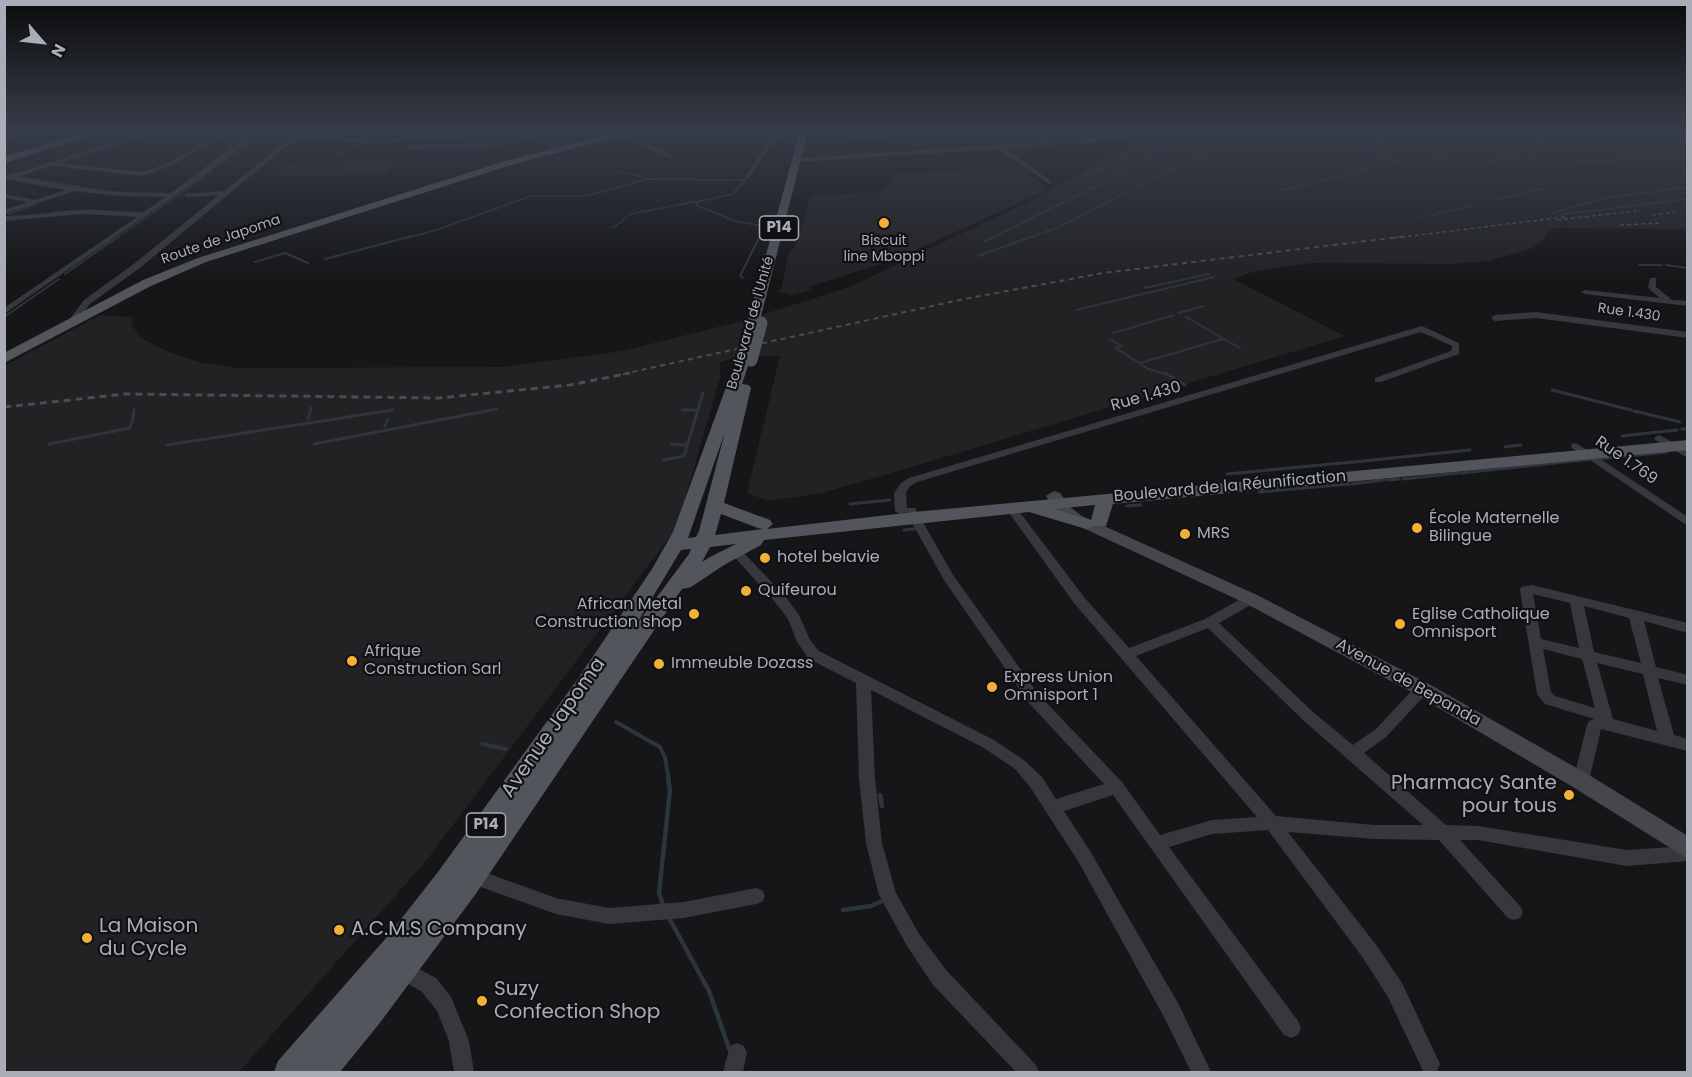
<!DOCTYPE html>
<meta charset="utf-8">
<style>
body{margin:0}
#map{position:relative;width:1692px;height:1077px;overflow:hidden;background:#161618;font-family:Poppins,sans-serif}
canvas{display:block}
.frame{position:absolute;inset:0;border:6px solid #a8adb8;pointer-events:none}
.north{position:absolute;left:12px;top:12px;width:60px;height:60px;-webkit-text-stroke:4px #111113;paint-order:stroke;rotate:118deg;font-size:16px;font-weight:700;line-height:24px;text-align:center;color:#a8adb8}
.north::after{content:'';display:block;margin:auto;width:21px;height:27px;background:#a8adb8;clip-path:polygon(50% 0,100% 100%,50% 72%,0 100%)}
</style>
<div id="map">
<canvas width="1692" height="1077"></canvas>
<div class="frame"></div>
<div class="north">N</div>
</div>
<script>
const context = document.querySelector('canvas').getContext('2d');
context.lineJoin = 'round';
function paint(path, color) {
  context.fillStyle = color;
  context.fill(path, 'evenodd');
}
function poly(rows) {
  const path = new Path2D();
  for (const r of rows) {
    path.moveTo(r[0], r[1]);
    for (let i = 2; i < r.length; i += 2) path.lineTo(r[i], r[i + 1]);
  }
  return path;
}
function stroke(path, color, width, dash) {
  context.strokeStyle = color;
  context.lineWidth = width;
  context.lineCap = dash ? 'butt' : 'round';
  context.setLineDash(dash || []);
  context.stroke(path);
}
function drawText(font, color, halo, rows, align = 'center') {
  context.font = font + ' Poppins,sans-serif';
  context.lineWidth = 4.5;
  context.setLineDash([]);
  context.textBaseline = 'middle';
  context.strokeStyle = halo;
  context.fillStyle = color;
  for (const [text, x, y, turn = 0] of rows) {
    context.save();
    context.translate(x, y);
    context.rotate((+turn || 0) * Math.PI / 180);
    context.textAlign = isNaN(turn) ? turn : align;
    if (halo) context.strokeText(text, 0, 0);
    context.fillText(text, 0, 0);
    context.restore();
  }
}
paint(poly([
 [1183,131,1626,131,1687,138,1687,229,1554,228,1547,233,1543,240,1530,249,1488,261,1452,264,1311,263,1252,272,1233,279,1345,336,895,472,822,493,769,501,747,493,780,356,738,357,720,362,720,377,677,527,426,861,239,1072,5,1072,4,366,100,315,133,317,131,324,141,338,169,352,202,363,239,368,502,367,622,351,746,320,852,286,1026,203,1144,138],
 [397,161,384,175,274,176,291,163],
 [1023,167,1048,190,896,259,808,287,812,290,791,295,777,291,781,289,789,253,797,244,810,196,878,192,889,185,895,173]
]), '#222225');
stroke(poly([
 [98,134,107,131],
 [1622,134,1688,141],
 [626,135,639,131],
 [308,136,318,137],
 [1122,137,1149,131],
 [70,143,77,140],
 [122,143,158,131],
 [592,143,622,136],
 [1170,148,1148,143,1146,140,1166,134,1197,131],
 [97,151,115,145],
 [236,153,252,141],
 [340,155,351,147,365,142],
 [1531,155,1554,148,1589,131],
 [4,156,88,131],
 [77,158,85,155],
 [1406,160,1413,161],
 [1569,162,1688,157],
 [1418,163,1425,164,1496,131],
 [58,164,66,161],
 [221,164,228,159],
 [1545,167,1553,166],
 [1521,168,1531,167],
 [1460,170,1522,154,1516,152,1560,131],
 [618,171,647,178],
 [208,174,212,171],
 [1087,174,1118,162,1127,151,1137,145,1164,151],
 [1352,174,1401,159],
 [5,175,18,173],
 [22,175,20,177,66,185],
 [69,185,97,190],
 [1135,188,1222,143],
 [1280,190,1338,177,1388,155,1363,149,1406,131],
 [1495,200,1547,188],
 [84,210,142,213],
 [51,213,74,211],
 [1552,213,1605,198,1688,187],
 [9,214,36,204],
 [1556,215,1688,199],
 [1429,216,1475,205],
 [4,217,20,216],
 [1416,219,1419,218],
 [613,228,630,214,699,201],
 [117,238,204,177],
 [407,238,436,230,531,196,586,196,648,179,743,180],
 [760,238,762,226,735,221,696,205,700,201,732,194,743,183,763,150],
 [992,238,1152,157],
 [1029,238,1059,227,1127,192]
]), '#2c353c', 1.5);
stroke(poly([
 [985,241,995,236],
 [978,256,1033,236],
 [325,259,412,236],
 [255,262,285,253,308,263],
 [1639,265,1662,265],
 [1666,265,1688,268],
 [65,274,119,236],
 [743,278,740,276,760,236],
 [1144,288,1209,274],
 [1076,310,1214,277],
 [1179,313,1204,306],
 [4,317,59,279],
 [1186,317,1240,348],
 [1113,333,1174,315],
 [1109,339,1122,346,1116,348,1139,363],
 [1140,363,1223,339],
 [1141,364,1148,369,1167,374]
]), '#2c353c', 2);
stroke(poly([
 [1165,373,1185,385],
 [1552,390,1631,410],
 [682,410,698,410],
 [1634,411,1680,422],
 [308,419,311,408],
 [132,422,134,410],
 [385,426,388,419],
 [1682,429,1688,429],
 [1659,432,1677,430],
 [1622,436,1658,432],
 [49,444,130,428,131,424],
 [314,444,497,409],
 [671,444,687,445],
 [167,445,393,410],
 [1505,447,1521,445],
 [1598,459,1667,452],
 [664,460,684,456,703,393],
 [1344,463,1470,450],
 [1462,473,1592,459],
 [1227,474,1342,463],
 [1403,479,1459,473],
 [1388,480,1399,479],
 [1352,484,1384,480],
 [1259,492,1349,484],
 [850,504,890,500],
 [1127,506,1141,505],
 [904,530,914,529]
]), '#2c353c', 3);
stroke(poly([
 [616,722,660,747,665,758,669,781],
 [482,744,506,749]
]), '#2c353c', 4);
stroke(poly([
 [880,795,882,806],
 [664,908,659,893,670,790,668,779],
 [843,910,871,906,884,900],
 [668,916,709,991,730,1051]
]), '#2c353c', 4.5);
paint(poly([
 [23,131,33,131,4,141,4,137,23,131],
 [146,131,156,131,59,163,142,172,166,164,223,131,231,131,170,166,143,176,51,166,17,177,74,187,121,192,171,193,254,131,261,131,205,175,4,314,4,308,137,217,83,214,4,221,4,217,83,210,142,213,166,197,121,196,75,191,4,214,4,210,28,202,4,198,4,194,35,200,66,190,4,179,4,175,9,176,146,131],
 [303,131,310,131,304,136,378,139,489,131,460,138,378,143,299,139,283,149,141,267,90,304,73,326,67,326,66,324,84,300,135,263,219,195,187,197,184,195,185,194,224,191,279,147,303,131],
 [779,131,786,131,769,148,749,178,745,178,765,146,779,131],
 [922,131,951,131,810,144,807,142,922,131],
 [1029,131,1036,131,1050,142,1148,131,1095,142,1005,148,1051,181,1052,182,1049,184,998,149,797,162,794,160,797,158,1043,142,1029,131],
 [620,133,624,133,675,157,670,158,620,135,620,133],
 [532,136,565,149,560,150,532,140,478,148,407,149,404,147,407,145,478,144,532,136],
 [1650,278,1656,278,1656,287,1672,300,1688,301,1688,306,1585,294,1581,292,1585,290,1660,298,1648,288,1650,278],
 [1536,312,1688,332,1688,338,1536,318,1495,321,1491,318,1495,315,1536,312],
 [1422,326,1459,343,1459,354,1381,382,1375,382,1375,378,1451,351,1452,346,1421,332,917,482,909,487,906,493,907,508,915,508,953,575,1039,695,1122,782,1160,835,1212,820,1257,817,1074,603,1007,510,1005,508,1007,506,1015,506,1084,597,1129,648,1205,619,1246,596,1256,596,1257,599,1256,602,1219,623,1313,712,1353,745,1376,729,1417,685,1422,684,1427,685,1429,689,1427,693,1386,737,1364,753,1446,825,1478,826,1627,850,1688,846,1688,861,1627,866,1478,840,1460,840,1520,906,1523,912,1520,918,1514,920,1508,918,1439,840,1374,839,1288,832,1377,946,1402,983,1440,1064,1437,1071,1426,1072,1423,1071,1388,997,1363,958,1268,830,1212,834,1169,847,1298,1021,1301,1028,1298,1035,1291,1038,1284,1035,1113,795,1064,811,1090,851,1179,1005,1211,1072,1191,1072,1165,1019,1078,861,1030,787,1015,769,984,748,871,690,875,778,882,843,896,893,919,934,947,971,1036,1065,1039,1072,1016,1072,933,985,907,946,879,895,866,843,859,778,856,683,809,659,797,642,788,619,775,602,729,551,735,547,739,548,785,596,799,615,810,640,819,651,994,740,1025,761,1042,777,1056,799,1104,784,1029,703,944,580,906,512,901,515,895,511,894,493,901,483,909,478,1422,326],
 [1208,628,1303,720,1423,825,1374,825,1276,816,1136,656,1208,628],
 [1659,435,1688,450,1688,458,1655,440,1654,438,1659,435],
 [1576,443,1688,517,1688,526,1572,448,1571,446,1572,444,1576,443],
 [1532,585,1688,623,1688,633,1644,621,1656,667,1688,675,1688,685,1658,678,1674,735,1688,739,1688,751,1601,729,1589,781,1587,786,1581,788,1575,786,1573,781,1587,725,1589,721,1594,719,1545,704,1537,694,1520,590,1521,587,1532,585],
 [1533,594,1570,603,1579,648,1541,639,1533,594],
 [1584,606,1629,618,1641,663,1594,652,1584,606],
 [1543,649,1582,659,1595,708,1555,696,1551,692,1543,649],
 [1597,663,1643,674,1657,731,1613,719,1597,663],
 [473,868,556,898,609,908,684,902,756,888,762,890,765,896,762,902,756,904,684,918,609,924,556,914,467,882,464,876,467,870,473,868],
 [404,961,436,978,451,997,469,1041,474,1072,454,1072,449,1041,437,1011,422,992,397,977,395,970,397,963,404,961],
 [737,1043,744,1046,747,1053,743,1072,723,1072,730,1046,737,1043]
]), '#37383d');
paint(poly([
 [1054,491,1060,493,1070,507,1082,516,1257,595,1429,684,1589,775,1688,836,1688,859,1573,787,1415,694,1245,603,1070,522,1058,513,1046,496,1054,491]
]), '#45474d');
paint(poly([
 [91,131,105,131,4,163,4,157,91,131],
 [622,131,637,131,508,166,206,262,151,286,4,363,4,353,143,280,198,258,502,162,622,131],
 [800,131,808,131,759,324,753,328,748,327,747,324,800,131],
 [743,356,750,360,742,384,749,385,751,388,724,503,770,520,773,524,767,529,914,512,1688,440,1688,450,1113,504,1106,526,1094,526,1086,529,1029,512,764,540,761,545,724,565,691,587,682,589,475,895,379,1024,340,1072,274,1072,278,1061,387,937,438,872,577,680,652,569,673,532,736,360,743,356],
 [725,432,699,531,696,537,688,538,725,432],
 [1095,505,1091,520,1054,509,1095,505],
 [721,514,758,528,763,529,715,535,721,514],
 [736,544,710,557,702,562,710,547,736,544],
 [691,549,689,554,634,628,681,550,691,549]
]), '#53555c');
stroke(poly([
 [1652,215,1675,212],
 [1557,220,1636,211],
 [1620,225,1662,223],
 [1394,238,1565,217]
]), '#4a4c52', 1.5, [4, 3]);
stroke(poly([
 [623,374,964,299,1103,273,1407,236]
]), '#4a4c52', 2, [5, 4.5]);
stroke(poly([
 [4,407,126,394,439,398,570,385,630,373]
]), '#4a4c52', 3, [7, 5]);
stroke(poly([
 [751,360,761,323]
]), '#53555c', 13);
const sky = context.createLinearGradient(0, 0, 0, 282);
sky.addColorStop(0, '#0c0c0d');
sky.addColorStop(0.46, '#363c48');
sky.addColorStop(1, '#363c4800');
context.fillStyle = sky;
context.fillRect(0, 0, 1692, 282);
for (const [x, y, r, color] of [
 [884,223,6,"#f2b134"],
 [1417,528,6,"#f2b134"],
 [1185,534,6,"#f2b134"],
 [765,558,6,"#f2b134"],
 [746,591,6,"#f2b134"],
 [694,614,6,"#f2b134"],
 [1400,624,6,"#f2b134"],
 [352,661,6,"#f2b134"],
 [659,664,6,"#f2b134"],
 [992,687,6,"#f2b134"],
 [1569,795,6,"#f2b134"],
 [339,930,6,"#f2b134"],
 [87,938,6,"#f2b134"],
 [482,1001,6,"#f2b134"]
]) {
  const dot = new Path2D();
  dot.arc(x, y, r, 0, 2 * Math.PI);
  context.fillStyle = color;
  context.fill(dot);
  stroke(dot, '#111113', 2);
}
drawText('14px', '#a8adb8', '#111113', [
 ["Route de Japoma",221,240,-19],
 ["Rue 1.430",1629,313,8],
 ["Boulevard de l'Unité",751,323,-74]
]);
drawText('14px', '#a8adb8', '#111113', [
 ["Biscuit",884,241],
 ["line Mboppi",884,257]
]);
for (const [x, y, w] of [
 [779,228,39],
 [486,825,39]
]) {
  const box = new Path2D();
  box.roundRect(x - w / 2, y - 12, w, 24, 4.5);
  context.fillStyle = '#111113';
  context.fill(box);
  stroke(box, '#a8adb8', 1.5);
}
drawText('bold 15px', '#a8adb8', null, [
 ["P14",779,228],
 ["P14",486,825]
]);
drawText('16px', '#a8adb8', '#111113', [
 ["Rue 1.430",1146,397,-16],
 ["Rue 1.769",1626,461,35],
 ["Boulevard de la Réunification",1230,487,-5],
 ["Avenue de Bepanda",1408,683,29]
]);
drawText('16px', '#a8adb8', '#111113', [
 ["École Maternelle",1429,519],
 ["Bilingue",1429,537],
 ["MRS",1197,534],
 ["hotel belavie",777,558],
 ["Quifeurou",758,591],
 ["African Metal",682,605,"right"],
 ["Construction shop",682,623,"right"],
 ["Eglise Catholique",1412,615],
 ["Omnisport",1412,633],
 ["Afrique",364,652],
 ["Construction Sarl",364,670],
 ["Immeuble Dozass",671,664],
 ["Express Union",1004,678],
 ["Omnisport 1",1004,696]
], 'left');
drawText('20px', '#a8adb8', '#111113', [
 ["Avenue Japoma",554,728,-55]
]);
drawText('20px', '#a8adb8', '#111113', [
 ["Pharmacy Sante",1557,784,"right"],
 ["pour tous",1557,807,"right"],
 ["La Maison",99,927],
 ["du Cycle",99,950],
 ["A.C.M.S Company",351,930],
 ["Suzy",494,990],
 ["Confection Shop",494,1013]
], 'left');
</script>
